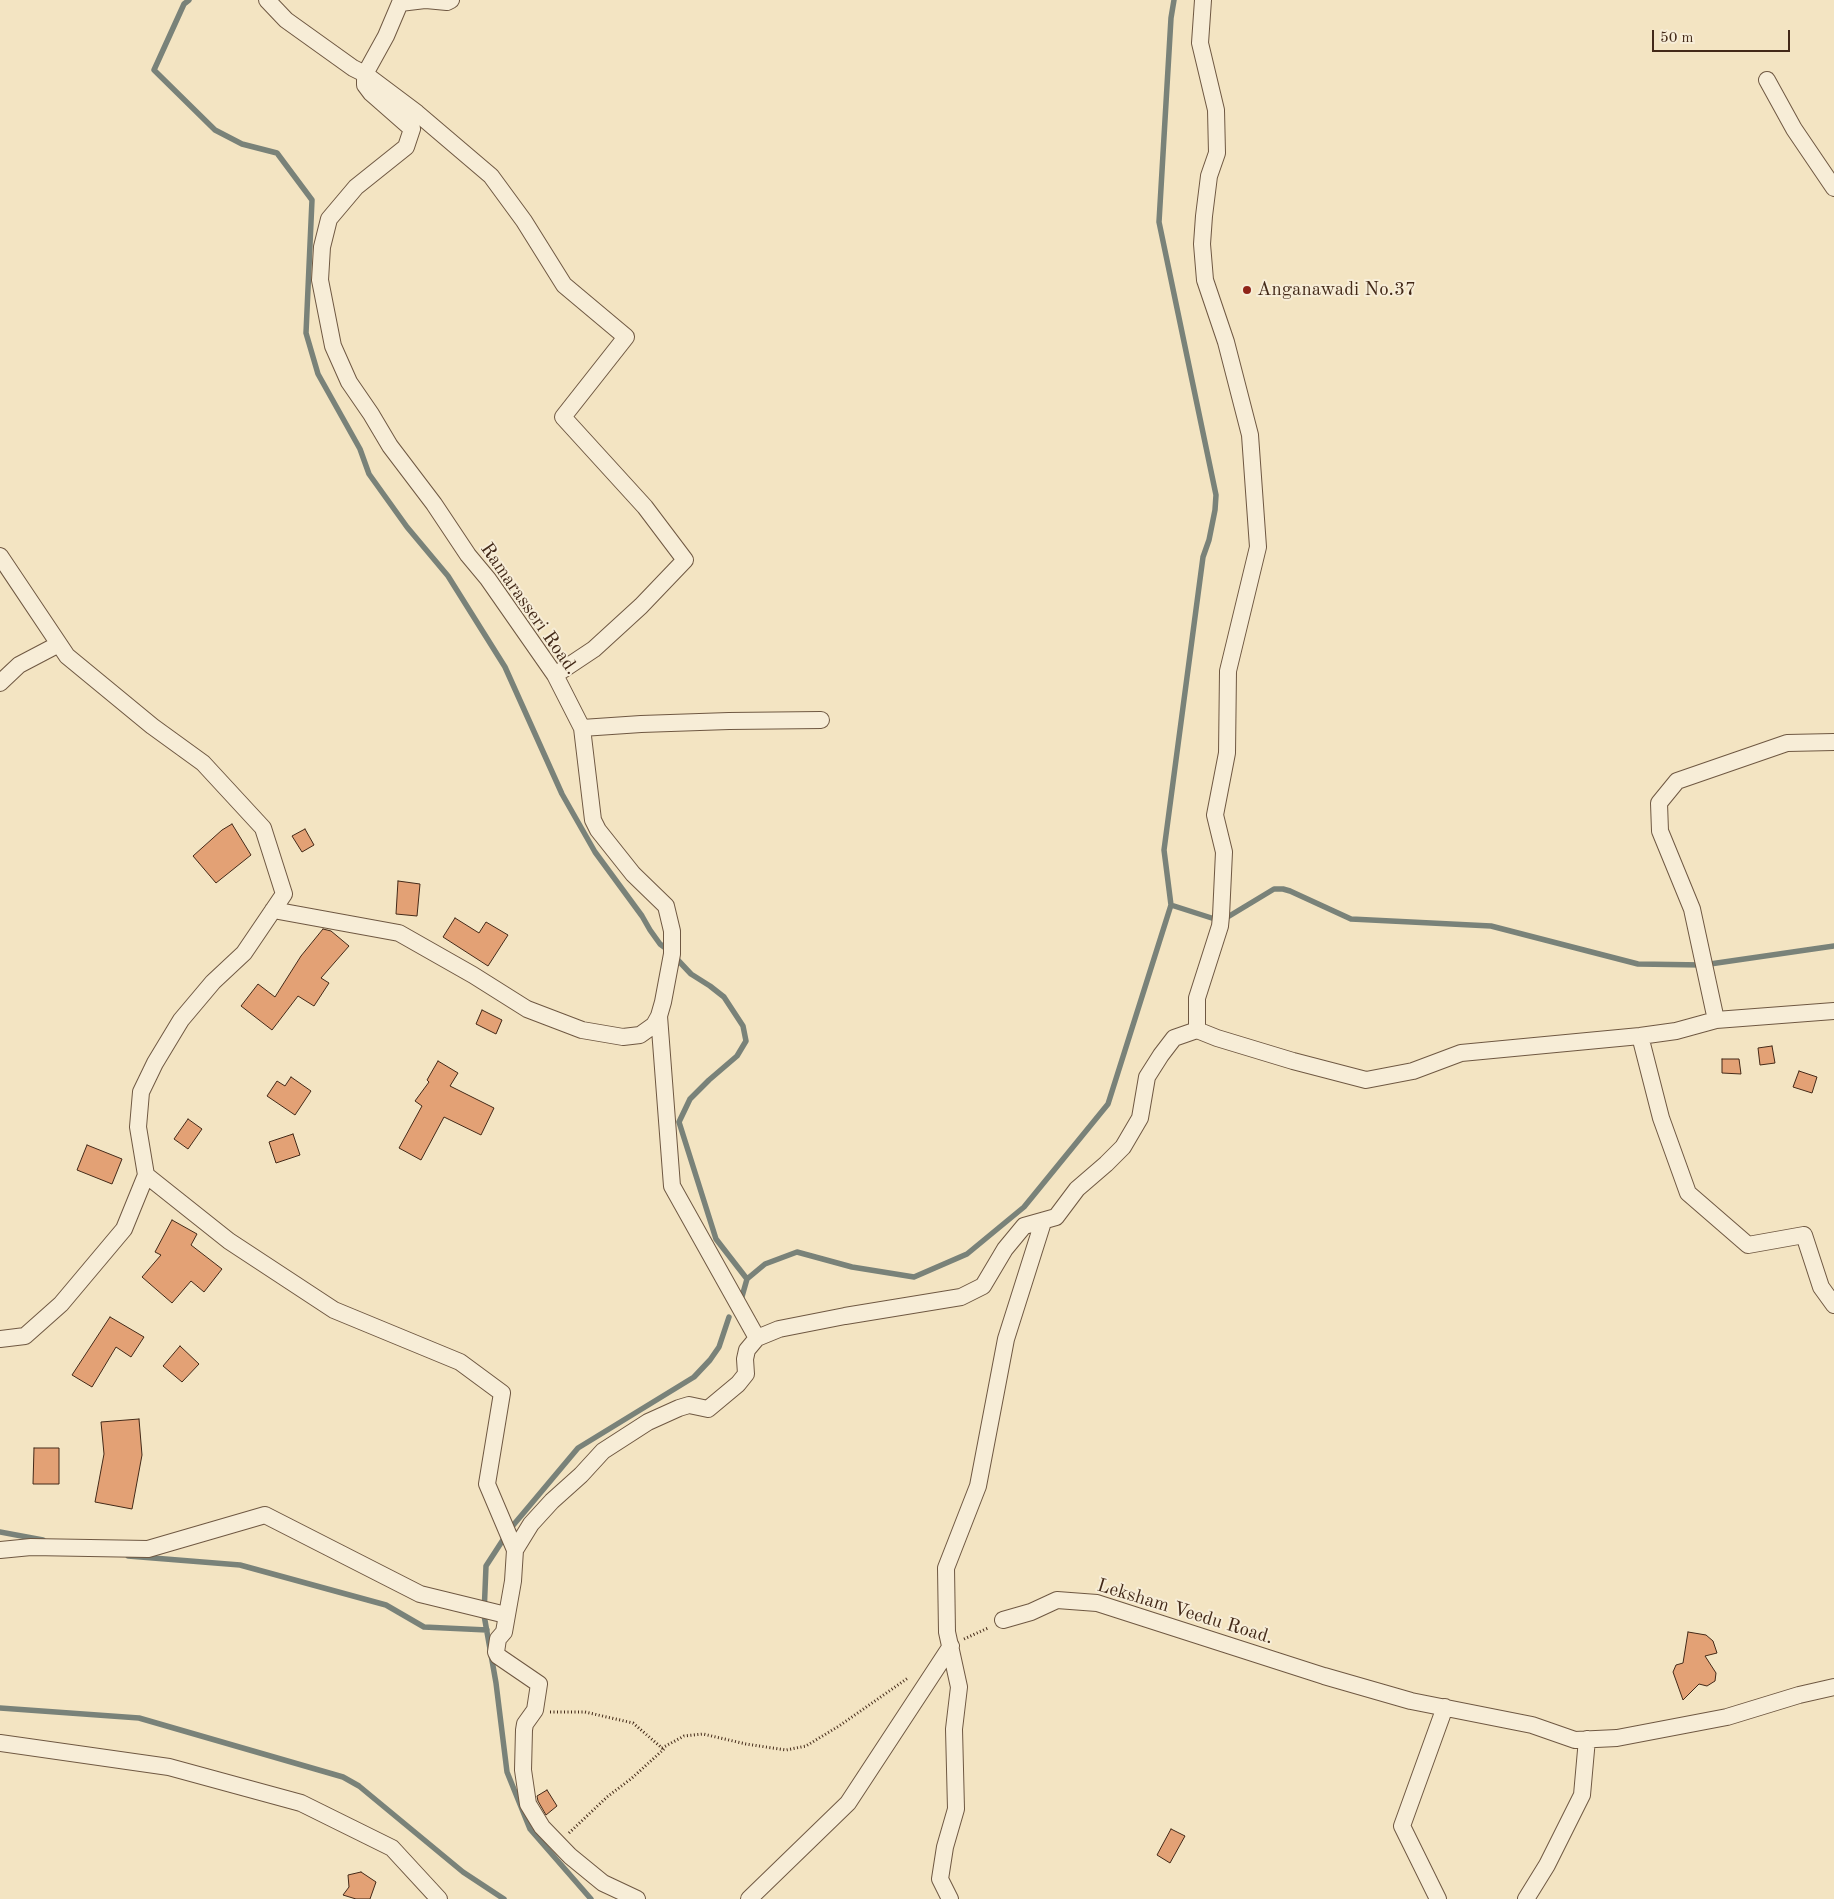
<!DOCTYPE html>
<style>
body{margin:0}
#map{position:relative;width:1834px;height:1899px;overflow:hidden;background:#f3e4c2;font-family:"Old Standard TT",serif}
canvas{display:block}
.scale{position:absolute;left:1652px;top:30px;width:138px;height:22px;box-sizing:border-box;border:2px solid #432918;border-top:0;padding-left:6px;font-size:15px;line-height:18px;white-space:nowrap;color:#432918;-webkit-text-stroke:4px #f7edd7;paint-order:stroke}
</style>
<div id="map">
<canvas width="1834" height="1899"></canvas>
<div class="scale">50 m</div>
</div>
<script>
const context = document.querySelector('canvas').getContext('2d');
context.lineJoin = 'round';
function poly(rows) {
  const path = new Path2D();
  for (const r of rows) {
    path.moveTo(r[0], r[1]);
    for (let i = 2; i < r.length; i += 2) path.lineTo(r[i], r[i + 1]);
  }
  return path;
}
function stroke(path, color, width, dash) {
  context.strokeStyle = color;
  context.lineWidth = width;
  context.lineCap = dash ? 'butt' : 'round';
  context.setLineDash(dash || []);
  context.stroke(path);
}
function paint(path, color) {
  context.fillStyle = color;
  context.fill(path, 'evenodd');
}
function drawText(font, color, halo, rows, align = 'center') {
  context.font = font + ' "Old Standard TT",serif';
  context.lineWidth = 4;
  context.setLineDash([]);
  context.textBaseline = 'middle';
  context.strokeStyle = halo;
  context.fillStyle = color;
  for (const [text, x, y, turn = 0] of rows) {
    context.save();
    context.translate(x, y);
    context.rotate((+turn || 0) * Math.PI / 180);
    context.textAlign = isNaN(turn) ? turn : align;
    if (halo) context.strokeText(text, 0, 0);
    context.fillText(text, 0, 0);
    context.restore();
  }
}
stroke(poly([
 [189,0,184,4,154,70,215,130,242,144,277,153,312,200,306,333,318,374,360,449,369,474,407,527,448,576,505,667,562,794,595,852,642,916,650,930,660,944,668,950],
 [1171,905,1221,921,1274,889,1283,889,1290,891,1351,919,1491,926,1638,964,1703,965,1834,946],
 [675,957,691,974,710,986,724,997,743,1026,746,1041,737,1056,709,1080,690,1099,679,1122,716,1239,747,1279],
 [741,1300,747,1279,765,1264,797,1252,852,1267,914,1277,967,1254,1024,1207,1108,1104,1171,905,1164,850,1203,557,1209,540,1215,510,1216,495,1159,222,1171,18,1174,0],
 [0,1532,43,1540],
 [128,1556,240,1565,386,1605,424,1627,487,1630],
 [0,1708,139,1718,343,1777,359,1786,463,1872,504,1899],
 [591,1899,530,1829,507,1772,496,1683,484,1615,486,1566,510,1529,578,1448,694,1377,710,1360,719,1347,729,1317]
]), '#798279', 5.5);
const building = poly([
 [232,824,251,855,216,883,193,856,222,830,232,824],
 [305,829,314,845,302,852,292,836,305,829],
 [398,881,420,884,417,916,396,914,398,881],
 [455,918,479,933,486,922,508,935,488,966,443,937,455,918],
 [323,929,331,931,349,946,321,978,329,983,314,1006,298,996,272,1030,241,1006,258,984,275,997,301,956,323,929],
 [482,1010,502,1020,496,1034,476,1024,482,1010],
 [1772,1046,1775,1063,1760,1065,1758,1048,1772,1046],
 [1722,1059,1739,1059,1741,1074,1722,1073,1722,1059],
 [438,1061,458,1073,450,1086,494,1108,481,1135,444,1117,421,1160,399,1148,422,1106,415,1101,429,1082,427,1080,438,1061],
 [1799,1071,1817,1077,1812,1093,1793,1087,1799,1071],
 [291,1077,311,1091,295,1115,267,1096,277,1081,285,1086,291,1077],
 [188,1119,202,1129,188,1149,174,1139,188,1119],
 [293,1134,300,1155,276,1163,269,1142,293,1134],
 [87,1145,122,1159,112,1184,77,1170,87,1145],
 [172,1220,197,1234,191,1245,222,1269,204,1292,191,1281,172,1303,142,1277,161,1255,155,1252,172,1220],
 [110,1317,144,1337,131,1357,116,1347,92,1387,72,1375,110,1317],
 [180,1346,199,1364,182,1382,163,1366,180,1346],
 [139,1419,142,1455,132,1509,95,1502,104,1454,101,1422,139,1419],
 [34,1448,59,1448,59,1484,33,1484,34,1448],
 [1688,1632,1706,1635,1713,1641,1717,1653,1705,1656,1716,1673,1715,1681,1707,1686,1699,1684,1683,1700,1673,1672,1676,1665,1683,1663,1688,1632],
 [547,1790,557,1806,546,1815,538,1801,537,1796,547,1790],
 [1171,1829,1185,1836,1170,1863,1157,1855,1171,1829],
 [361,1872,376,1882,370,1899,356,1899,343,1895,349,1887,348,1875,361,1872]
]);
paint(building, '#e3a175');
stroke(building, '#432918', 1);
const minor = poly([
 [267,0,286,20,353,68,365,74,386,36,400,3,425,0],
 [426,0,447,2,451,0],
 [365,74,417,113,491,176,524,221,564,285,626,337,563,417,645,507,685,560,641,606,594,649,555,675],
 [1767,80,1794,129,1834,188],
 [0,556,67,656,152,726,203,763,263,828,284,894,244,953,213,982,181,1020,155,1063,141,1092,138,1127,146,1175,124,1229,61,1304,25,1336,0,1339],
 [0,683,19,665,59,644],
 [582,728,641,724,729,721,821,720],
 [1834,742,1787,743,1677,781,1659,803,1660,831,1692,909,1716,1020,1834,1011],
 [273,910,399,933,473,975,527,1009,582,1030,623,1037,640,1035,654,1025,659,1016,663,1002,672,954,672,931,666,906,633,874,598,830,593,820,582,728,555,675,488,579,468,555,434,504,390,446,371,414,349,382,333,346,320,280,322,247,329,219,356,187,406,147,412,129,371,93,365,85,365,74],
 [659,1016,672,1186,757,1338],
 [1197,1030,1197,998,1220,926,1221,916,1224,852,1215,815,1227,753,1228,671,1258,547,1250,435,1226,342,1205,280,1202,244,1204,216,1209,176,1217,153,1216,110,1200,43,1203,0],
 [1197,1030,1217,1038,1293,1061,1366,1080,1413,1071,1461,1053,1640,1036,1676,1031,1716,1020],
 [1640,1036,1661,1118,1688,1193,1748,1245,1804,1235,1821,1287,1834,1305],
 [146,1175,229,1241,334,1310,460,1362,502,1393,487,1484,515,1550],
 [0,1550,31,1547,148,1549,265,1515,420,1594,506,1615],
 [1003,1620,1031,1612,1057,1600,1097,1603,1324,1676,1411,1701,1532,1725,1575,1740,1617,1738,1727,1717,1799,1695,1834,1687],
 [0,1743,169,1767,301,1803,392,1848,439,1899],
 [637,1899,603,1883,570,1856,542,1827,528,1804,523,1770,524,1730,525,1724,535,1710,539,1684,498,1656,496,1652,498,1639,504,1632,513,1581,515,1550,531,1524,552,1501,581,1475,603,1451,648,1422,679,1408,689,1405,708,1409,738,1384,746,1374,745,1359,747,1350,757,1338,779,1329,845,1316,961,1297,983,1286,1005,1249,1024,1226,1056,1217,1077,1189,1106,1164,1123,1147,1140,1118,1147,1077,1161,1055,1174,1038,1197,1030],
 [749,1899,848,1803,951,1646],
 [950,1899,940,1879,945,1847,956,1809,954,1729,959,1687,947,1632,946,1568,978,1486,1006,1339,1043,1222],
 [1438,1899,1402,1826,1445,1707],
 [1526,1899,1547,1865,1582,1795,1587,1739]
]);
stroke(minor, '#6f5842', 18);
stroke(poly([
 [964,1639,988,1628],
 [550,1712,585,1712,633,1723,662,1748,684,1736,703,1734,746,1744,786,1750,806,1746,839,1726,908,1678],
 [569,1833,607,1797,632,1778,664,1749]
]), '#432918', 3, [1, 2.5]);
stroke(minor, '#f7edd7', 16);
for (const [x, y, r, color] of [
 [1247,290,5,"#8f2418"]
]) {
  const dot = new Path2D();
  dot.arc(x, y, r, 0, 2 * Math.PI);
  context.fillStyle = color;
  context.fill(dot);
  stroke(dot, '#f7edd7', 2);
}
drawText('19px', '#432918', '#f7edd7', [
 ["Anganawadi No.37",1257,290]
], 'left');
drawText('19px', '#432918', '#f7edd7', [
 ["Ramarasseri Road.",529,609,55],
 ["Leksham Veedu Road.",1185,1612,17]
]);
</script>
